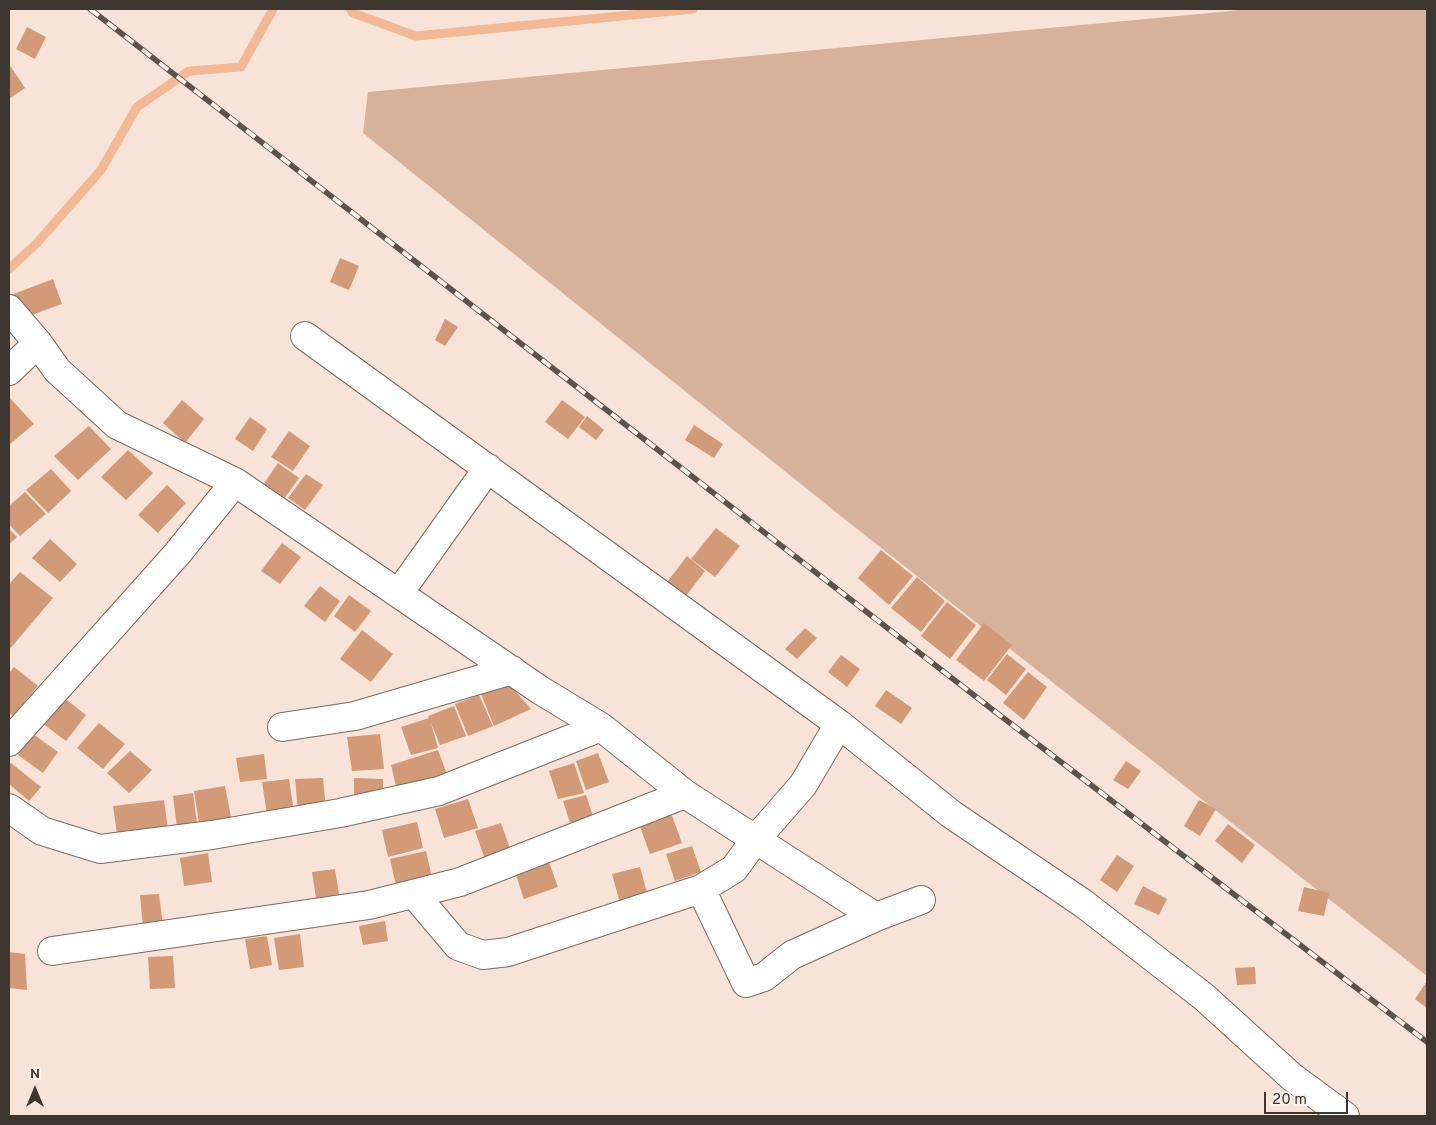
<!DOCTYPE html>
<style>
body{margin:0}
#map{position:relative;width:1436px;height:1125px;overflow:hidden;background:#f7e3d7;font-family:Overpass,sans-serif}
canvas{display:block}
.frame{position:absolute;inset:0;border:10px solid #3d3631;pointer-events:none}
.north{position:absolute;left:10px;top:1065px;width:50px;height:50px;-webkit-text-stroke:4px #fef2eb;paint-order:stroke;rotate:0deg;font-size:14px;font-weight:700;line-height:20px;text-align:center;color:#3d3631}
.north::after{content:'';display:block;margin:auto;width:18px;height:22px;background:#3d3631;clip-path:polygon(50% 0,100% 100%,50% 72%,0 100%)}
.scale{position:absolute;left:1264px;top:1092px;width:84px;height:22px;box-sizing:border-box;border:2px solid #3d3631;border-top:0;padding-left:6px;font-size:15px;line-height:18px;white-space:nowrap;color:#3d3631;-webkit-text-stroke:4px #fef2eb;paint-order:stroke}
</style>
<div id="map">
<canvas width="1436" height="1125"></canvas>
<div class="frame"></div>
<div class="north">N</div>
<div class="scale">20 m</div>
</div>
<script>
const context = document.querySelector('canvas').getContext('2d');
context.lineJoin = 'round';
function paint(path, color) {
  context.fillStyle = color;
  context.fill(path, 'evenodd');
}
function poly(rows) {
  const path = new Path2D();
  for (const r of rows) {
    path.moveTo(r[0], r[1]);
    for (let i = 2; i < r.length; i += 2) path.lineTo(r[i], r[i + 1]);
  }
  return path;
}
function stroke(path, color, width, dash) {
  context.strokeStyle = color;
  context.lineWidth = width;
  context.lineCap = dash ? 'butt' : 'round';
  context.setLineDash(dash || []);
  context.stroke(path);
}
paint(poly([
 [1252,9,1427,9,1427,976,852,525,363,133,368,92]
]), '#d7b199');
stroke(poly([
 [350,9,353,13,416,36,693,9],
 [9,269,37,243,101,170,137,107,189,71,241,67,273,9]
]), '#f2b994', 9);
paint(poly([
 [27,27,46,37,35,59,16,49],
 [9,64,25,88,9,99],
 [340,258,359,266,349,290,330,282],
 [53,279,62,304,20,319,11,295],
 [445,319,458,327,445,346,435,340],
 [9,397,34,424,9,445],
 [182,400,204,419,185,443,163,423],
 [562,400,585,417,568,439,545,422],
 [587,416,604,430,596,440,579,427],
 [250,417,267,429,253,451,235,439],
 [694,425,723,444,714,458,685,440],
 [89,426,111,449,78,480,54,456],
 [289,431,310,446,293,471,271,457],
 [128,450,153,473,126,500,101,477],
 [278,463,299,478,284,499,263,485],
 [51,469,71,491,48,513,26,490],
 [306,474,323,485,305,510,288,498],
 [167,485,186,503,158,533,138,515],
 [25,492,46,514,20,536,9,524,9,506],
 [716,528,740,546,715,577,691,559],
 [9,529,17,537,9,544],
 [50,539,77,564,60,582,32,558],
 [282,543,301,557,280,584,261,571],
 [881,550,913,576,889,605,858,578],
 [687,556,705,571,679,605,661,590],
 [20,572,53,598,9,650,9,584],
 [917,577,945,601,921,632,891,608],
 [320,586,340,601,325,622,304,606],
 [349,595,371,611,355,632,334,616],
 [947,602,976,625,950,659,921,636],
 [984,623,1012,645,984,681,956,660],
 [805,628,817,638,797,659,785,649],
 [362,630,393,654,371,682,340,659],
 [1007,654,1026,669,1006,695,987,680],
 [841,655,860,669,847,687,828,672],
 [14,667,38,686,13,716,9,713,9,673],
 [1028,672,1047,687,1024,720,1003,703],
 [509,684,531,709,494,726,481,694],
 [886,690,912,708,901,724,875,706],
 [479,695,493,726,468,736,455,704],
 [63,697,86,715,66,741,42,723],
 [454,706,466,736,440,745,431,723,438,748,411,755,401,727,429,718,428,716],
 [99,723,125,744,103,769,77,748],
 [33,734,58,752,43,773,18,755],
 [380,734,384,769,352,771,347,737],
 [438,750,449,780,398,795,391,765],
 [130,751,152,770,129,793,107,773],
 [598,753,609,782,586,790,576,761],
 [264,754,267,779,240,782,236,758],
 [1126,761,1141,771,1128,789,1113,780],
 [11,763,41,787,29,801,9,784,9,765],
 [574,763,584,793,558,799,549,771],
 [323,778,326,809,298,811,295,779],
 [354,778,383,779,383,800,354,799],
 [289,779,294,812,267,815,262,782],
 [225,786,231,817,199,823,194,791],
 [193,793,197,824,177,827,173,796],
 [586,795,595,822,572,829,563,801],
 [468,799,478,828,444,838,435,809],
 [164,800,169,836,118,841,113,806],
 [1199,800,1216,809,1200,836,1184,826],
 [671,813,682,843,650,854,639,824],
 [417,822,423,848,388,857,382,830],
 [501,823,513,857,487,865,475,831],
 [1228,824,1255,845,1242,863,1215,841],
 [692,846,701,872,675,881,666,854],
 [426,851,433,882,397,890,390,859],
 [208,853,212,882,184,886,180,858],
 [546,854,558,887,524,899,513,866],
 [1117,855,1134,866,1117,892,1100,880],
 [640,867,648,896,620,903,612,874],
 [335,869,339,895,316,898,312,872],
 [1143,886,1167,899,1159,915,1134,904],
 [1304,887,1329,893,1324,916,1298,911],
 [159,894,163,926,143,928,140,895],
 [385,921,388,941,363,945,359,926],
 [300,934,304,967,279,970,274,938],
 [267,936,272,965,250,969,245,939],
 [9,952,25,954,27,990,9,988],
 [173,956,175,988,150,989,148,957],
 [1255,967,1256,984,1237,985,1235,968],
 [1427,981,1427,1008,1415,999]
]), '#d29a76');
const minor = poly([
 [9,309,38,343],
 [305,336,839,724,951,814,1084,904,1204,997,1292,1077,1345,1116],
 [9,371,38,343,57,370,117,425,235,482,540,690,601,727,685,794,876,917],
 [399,593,488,468],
 [282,727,355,716,512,670],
 [9,742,177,554,235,482],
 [9,808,42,831,100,849,212,835,340,813,439,791,601,727],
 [701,889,746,983,764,977,792,955,876,917,921,900],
 [414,894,458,946,483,955,508,952,701,889,734,869,755,840,803,785,839,724],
 [52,951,369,905,460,882,685,794]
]);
stroke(minor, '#7c6b61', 30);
stroke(minor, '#fff', 28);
const rail = poly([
 [90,9,993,710,1427,1042]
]);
stroke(rail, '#5c534d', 5.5);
stroke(rail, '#fef2eb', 4, [11]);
</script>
